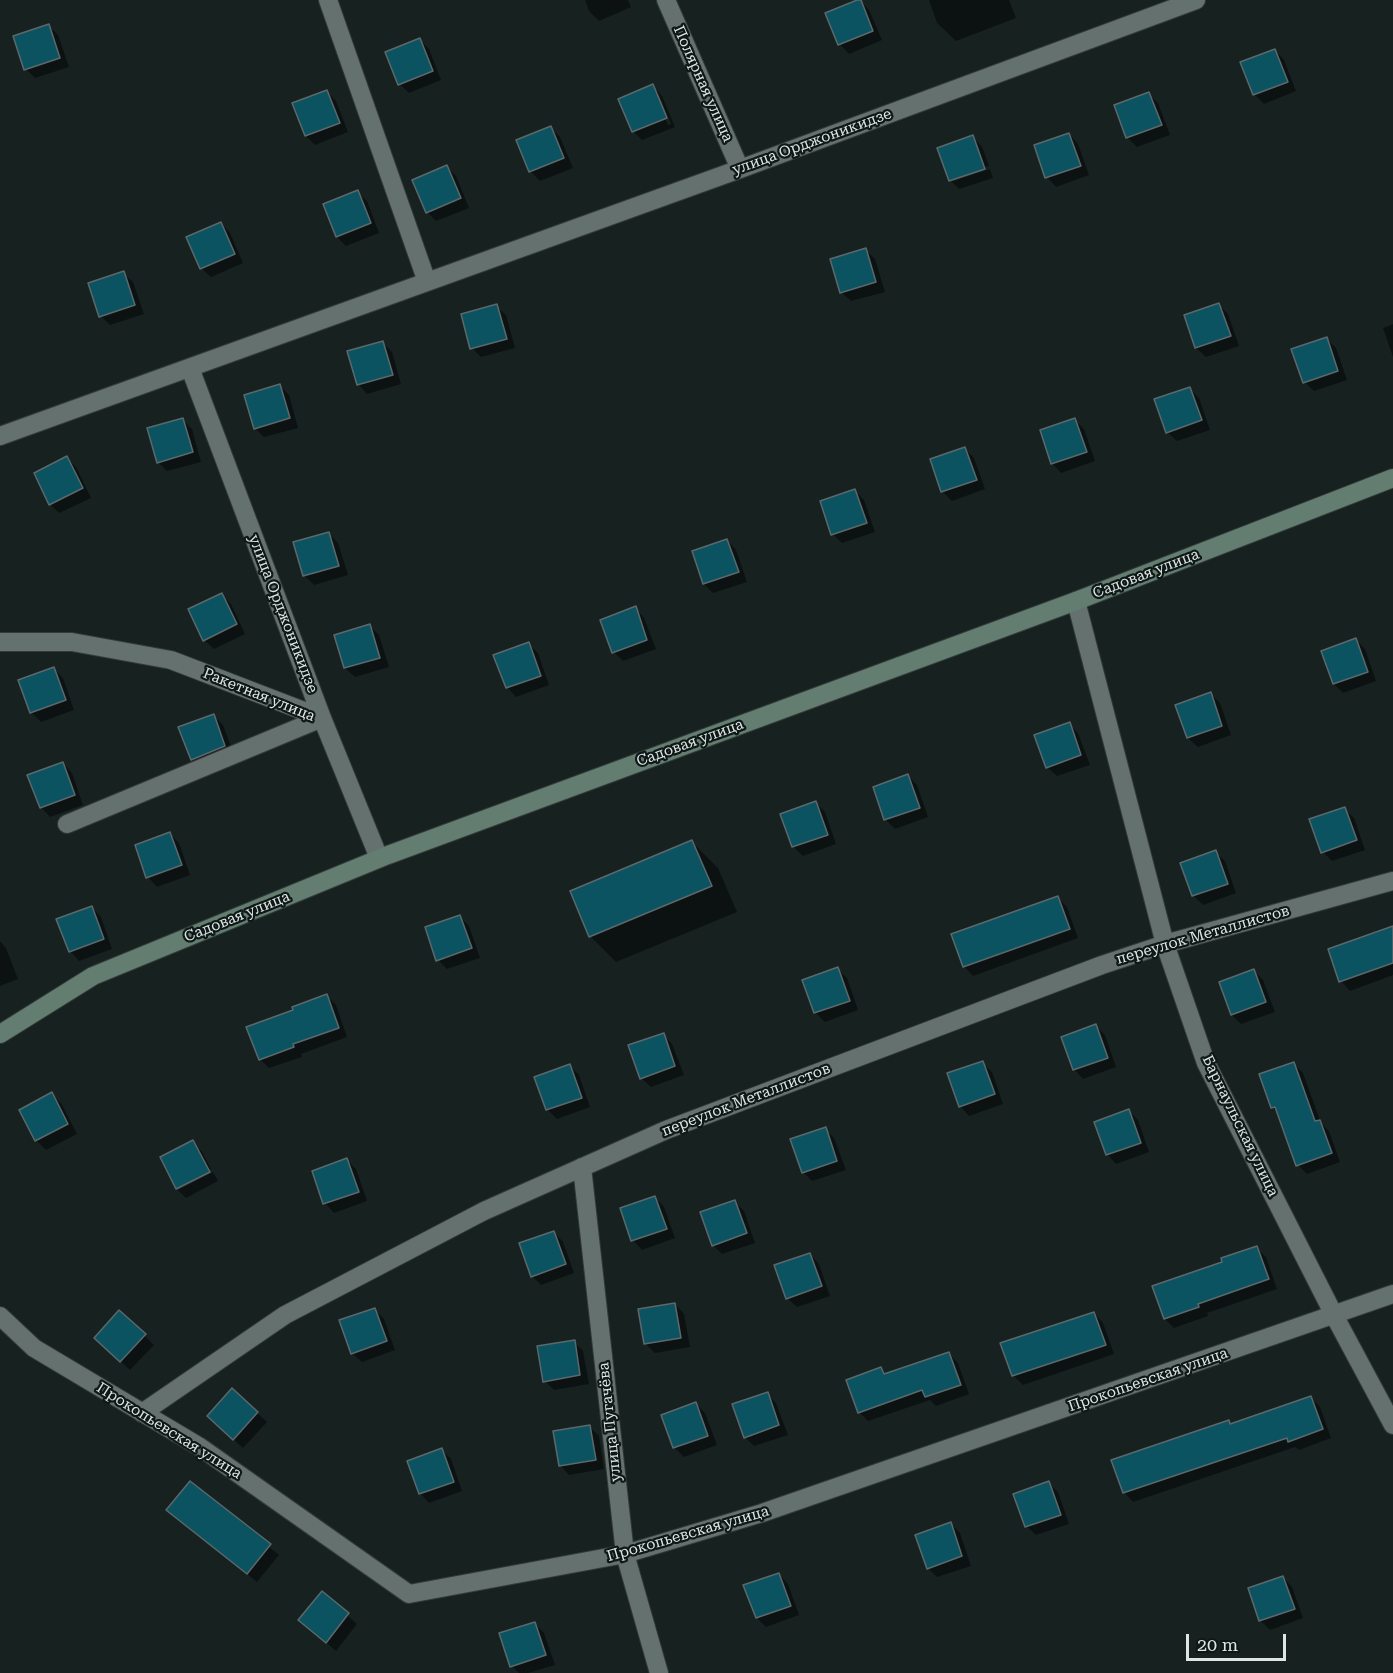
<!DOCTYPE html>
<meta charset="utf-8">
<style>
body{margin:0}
#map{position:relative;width:1393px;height:1673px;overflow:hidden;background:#172220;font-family:"Roboto Serif",serif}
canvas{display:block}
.scale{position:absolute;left:1186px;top:1634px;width:100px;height:27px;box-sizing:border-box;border:3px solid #dee6e4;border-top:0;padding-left:8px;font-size:18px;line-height:21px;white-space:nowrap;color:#dee6e4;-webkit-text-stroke:4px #0e1817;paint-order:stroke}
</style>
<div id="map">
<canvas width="1393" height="1673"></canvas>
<div class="scale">20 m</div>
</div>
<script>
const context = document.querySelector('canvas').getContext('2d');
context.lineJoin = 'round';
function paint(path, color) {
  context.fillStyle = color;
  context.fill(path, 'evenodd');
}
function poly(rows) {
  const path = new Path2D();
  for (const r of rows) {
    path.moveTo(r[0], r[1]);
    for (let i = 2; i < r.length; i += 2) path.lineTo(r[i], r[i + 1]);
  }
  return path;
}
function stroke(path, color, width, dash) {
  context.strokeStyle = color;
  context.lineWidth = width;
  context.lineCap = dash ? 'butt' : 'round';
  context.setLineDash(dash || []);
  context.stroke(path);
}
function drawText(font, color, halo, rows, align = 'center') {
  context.font = font + ' "Roboto Serif",serif';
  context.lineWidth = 4.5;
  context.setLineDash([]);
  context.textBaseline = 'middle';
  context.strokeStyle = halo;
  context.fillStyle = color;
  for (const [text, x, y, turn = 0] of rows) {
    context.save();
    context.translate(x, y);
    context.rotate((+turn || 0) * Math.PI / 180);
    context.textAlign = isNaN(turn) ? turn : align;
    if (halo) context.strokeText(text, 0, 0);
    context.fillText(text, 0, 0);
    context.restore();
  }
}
paint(poly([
 [585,0,628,0,631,7,599,21,589,11],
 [860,0,869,10,882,40,849,54,840,44,827,14],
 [929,0,1009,0,1016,18,956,41,937,23],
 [49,26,58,35,69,67,35,78,26,69],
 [420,40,429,49,441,80,409,93,400,84],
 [1275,50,1284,60,1296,91,1264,104,1254,94,1242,63],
 [653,86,662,96,675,127,642,140,633,131],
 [656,95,659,95,671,124,668,125],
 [327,92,336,101,348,132,315,145,306,136],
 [1149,94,1158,103,1170,135,1137,147,1128,138,1116,106],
 [550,127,560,137,573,168,540,181,531,172,518,141],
 [1069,134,1078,144,1089,175,1056,187,1047,177,1036,146],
 [973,137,982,147,989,166,953,178,953,181,990,169,993,178,959,189,950,180],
 [447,167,456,176,469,208,436,221,427,212],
 [357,192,367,201,379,233,346,246,337,237],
 [221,223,230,233,243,263,211,277,201,268],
 [866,250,875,259,885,292,851,301,841,292],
 [123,273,133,282,144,314,110,325,101,316],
 [1219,305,1228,314,1239,346,1206,357,1196,348,1185,316],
 [496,306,506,315,515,348,481,357,472,348],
 [1393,324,1393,357,1383,328],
 [1327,339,1336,348,1347,380,1314,391,1305,382],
 [383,343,392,352,401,384,367,394,358,384],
 [280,386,289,395,298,428,264,437,255,428],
 [1190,389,1199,398,1210,430,1177,441,1167,432],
 [183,420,192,429,201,462,167,471,158,462],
 [1075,420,1084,429,1095,461,1061,473,1052,463],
 [965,449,974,458,985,489,952,501,943,492,932,459],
 [67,458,76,467,91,498,59,513,50,504],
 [855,491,864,500,875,532,842,543,833,534],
 [329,534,338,543,348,575,314,585,304,575],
 [727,540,736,550,747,582,713,593,704,584],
 [221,594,231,604,245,634,214,649,204,640],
 [635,608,644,618,656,649,623,661,614,652],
 [370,626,379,635,389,667,355,677,345,668,336,636],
 [1356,640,1365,649,1376,681,1343,693,1334,684],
 [528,644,538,653,549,685,516,697,507,687],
 [54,669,63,678,74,710,41,722,32,713,20,681],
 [1211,694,1220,703,1231,735,1198,747,1188,738,1177,706],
 [214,716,223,725,234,755,201,769,192,760],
 [1069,724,1078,733,1090,765,1057,776,1047,767],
 [63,763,72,773,83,805,50,817,41,807],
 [908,776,917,785,928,817,895,829,886,820,875,788],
 [816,803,825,812,836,844,803,856,794,847,782,815],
 [1344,809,1354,818,1365,850,1332,861,1323,852],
 [170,834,179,843,190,875,157,887,148,877,137,846],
 [692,842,718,868,737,912,616,962,590,936],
 [1215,852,1225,861,1236,893,1203,905,1193,895],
 [1058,898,1067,907,1078,938,973,976,964,966],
 [92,907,101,917,112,949,79,961,70,951],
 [460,917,469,926,480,958,447,969,438,960],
 [1393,926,1393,975,1350,991,1341,981,1329,950],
 [0,941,6,948,18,979,0,986],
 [837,969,847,978,858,1010,825,1022,815,1012],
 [1254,971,1263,980,1275,1012,1241,1024,1232,1015],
 [327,996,336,1005,347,1037,301,1054,302,1057,269,1068,260,1059,295,1011],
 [1096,1026,1105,1035,1116,1067,1083,1079,1074,1069],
 [663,1034,672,1044,684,1075,651,1087,641,1078],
 [982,1063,992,1072,1003,1104,969,1116,960,1106],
 [1294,1064,1303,1073,1321,1123,1329,1131,1340,1162,1307,1174,1298,1165,1279,1114,1272,1107],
 [570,1066,579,1075,590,1107,557,1119,547,1109],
 [52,1094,61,1103,77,1134,46,1150,36,1140],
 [1129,1111,1138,1120,1149,1152,1116,1164,1107,1154],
 [825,1129,834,1138,846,1170,812,1181,803,1172],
 [193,1142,202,1152,211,1169,178,1186,178,1190,177,1188],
 [347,1160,356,1169,367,1201,334,1213,325,1203],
 [213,1172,218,1181,186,1198,178,1190],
 [655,1197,664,1207,675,1238,642,1250,633,1240,621,1209],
 [735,1202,744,1211,755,1243,722,1254,713,1245],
 [554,1232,563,1242,574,1273,541,1285,532,1276],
 [1256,1248,1266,1257,1277,1289,1207,1313,1208,1316,1174,1328,1165,1319,1154,1287,1224,1262],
 [810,1254,819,1264,830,1296,797,1307,787,1298],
 [675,1304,684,1314,690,1347,655,1353,645,1343],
 [374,1309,384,1319,395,1350,362,1362,352,1353],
 [1094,1313,1103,1323,1114,1354,1023,1385,1014,1376,1002,1344],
 [145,1336,154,1345,130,1370,105,1347],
 [574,1342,583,1351,589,1384,554,1390,545,1381],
 [948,1353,958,1363,969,1394,936,1406,930,1400,868,1421,859,1412,881,1369,887,1375],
 [232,1390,267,1422,243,1448,218,1425],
 [767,1394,776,1403,788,1435,754,1446,745,1437],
 [1311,1397,1320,1407,1331,1438,1299,1450,1295,1447,1133,1502,1124,1492,1228,1422,1232,1426],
 [696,1404,705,1413,717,1445,684,1457,674,1447],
 [590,1427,599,1436,604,1469,569,1475,560,1465],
 [442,1450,451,1459,462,1491,429,1503,420,1493],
 [190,1483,279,1555,257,1582,168,1510],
 [1048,1483,1058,1492,1069,1524,1036,1535,1026,1526],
 [951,1524,960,1533,971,1566,937,1577,928,1568],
 [779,1574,788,1584,799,1615,766,1627,757,1618],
 [1283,1577,1292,1587,1303,1618,1270,1630,1261,1621,1250,1589],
 [322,1593,357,1624,336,1651,300,1620],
 [535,1624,544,1633,555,1665,528,1673,519,1673,512,1666]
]), '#0007');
const building = poly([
 [857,0,861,0,873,31,838,45,825,13,857,0],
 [49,24,60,58,24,70,13,36,49,24],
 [420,38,433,71,398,85,385,52,420,38],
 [1275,49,1288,82,1253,95,1240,62,1275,49],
 [653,84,667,118,632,132,618,99,653,84],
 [327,90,340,123,305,136,292,103,327,90],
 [1149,92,1162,125,1126,138,1114,105,1149,92],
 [551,126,564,158,529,172,516,140,551,126],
 [1069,133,1081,166,1045,178,1034,145,1069,133],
 [973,135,985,169,949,181,937,148,973,135],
 [447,165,461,198,426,213,412,180,447,165],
 [358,190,371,223,336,237,323,204,358,190],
 [221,222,235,254,200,269,186,237,221,222],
 [866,248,876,282,840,293,830,259,866,248],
 [124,271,135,305,99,317,88,283,124,271],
 [1219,303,1231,336,1195,348,1184,315,1219,303],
 [497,304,507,339,470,349,461,314,497,304],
 [1327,337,1338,371,1303,383,1291,349,1327,337],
 [383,341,393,375,357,385,347,351,383,341],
 [280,384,290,418,254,429,244,395,280,384],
 [1190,387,1202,420,1166,433,1154,399,1190,387],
 [183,418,193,452,157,463,147,428,183,418],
 [1075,418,1087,452,1051,464,1040,430,1075,418],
 [965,447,977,480,941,492,930,459,965,447],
 [67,456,83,488,49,505,34,473,67,456],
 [855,489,867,523,831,535,820,501,855,489],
 [329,532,339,566,303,576,293,542,329,532],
 [727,539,739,572,703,584,692,551,727,539],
 [222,593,237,624,203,641,188,609,222,593],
 [636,606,647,640,612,653,600,620,636,606],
 [370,624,380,658,344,668,334,635,370,624],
 [1356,638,1368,672,1333,684,1321,651,1356,638],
 [529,642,541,676,506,688,493,655,529,642],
 [54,667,66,700,30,713,18,680,54,667],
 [1211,692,1222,726,1187,738,1175,705,1211,692],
 [214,714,225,746,191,760,178,727,214,714],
 [1070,722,1081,755,1046,768,1034,735,1070,722],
 [63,762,75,795,40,808,27,775,63,762],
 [908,774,920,808,884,820,873,787,908,774],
 [816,801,828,835,792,847,780,814,816,801],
 [1345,807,1357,840,1321,853,1309,819,1345,807],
 [170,832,182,865,146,878,135,845,170,832],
 [692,840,712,886,589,937,570,891,692,840],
 [1216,850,1228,884,1192,896,1180,863,1216,850],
 [1058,896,1070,929,963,967,951,934,1058,896],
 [92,906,104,939,69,952,56,919,92,906],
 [460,915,472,948,436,961,425,927,460,915],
 [1393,926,1393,963,1339,982,1328,949,1393,926],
 [838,967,850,1001,814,1013,802,980,838,967],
 [1254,969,1266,1002,1231,1015,1219,982,1254,969],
 [327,994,339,1028,293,1044,294,1047,259,1060,246,1027,293,1010,292,1007,327,994],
 [1096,1024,1108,1058,1073,1070,1061,1037,1096,1024],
 [664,1033,675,1066,640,1079,628,1045,664,1033],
 [983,1061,995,1094,959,1107,947,1073,983,1061],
 [1294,1062,1315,1121,1320,1120,1332,1153,1296,1166,1275,1107,1271,1108,1259,1074,1294,1062],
 [570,1064,582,1098,546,1110,534,1077,570,1064],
 [52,1092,68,1124,35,1141,19,1110,52,1092],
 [1129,1109,1141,1143,1106,1155,1094,1122,1129,1109],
 [826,1127,837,1161,802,1173,790,1139,826,1127],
 [193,1140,210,1172,176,1189,160,1157,193,1140],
 [347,1158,359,1192,323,1204,312,1171,347,1158],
 [655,1196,667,1229,631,1241,620,1208,655,1196],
 [735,1200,747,1233,712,1246,700,1212,735,1200],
 [554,1231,566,1264,531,1277,519,1243,554,1231],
 [1257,1246,1269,1279,1198,1304,1199,1307,1164,1319,1152,1286,1222,1262,1221,1258,1257,1246],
 [810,1253,822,1286,786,1299,774,1265,810,1253],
 [675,1303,681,1338,644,1344,638,1309,675,1303],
 [375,1308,387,1341,351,1354,339,1320,375,1308],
 [119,1310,146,1334,120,1362,94,1338,119,1310],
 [1094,1312,1106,1345,1012,1376,1000,1343,1094,1312],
 [575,1340,580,1375,543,1382,537,1346,575,1340],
 [949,1352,961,1385,925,1397,922,1390,858,1413,846,1380,881,1367,884,1374,949,1352],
 [232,1388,258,1412,233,1440,207,1416,232,1388],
 [768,1392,779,1425,744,1438,732,1404,768,1392],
 [1311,1396,1323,1429,1288,1442,1287,1438,1123,1493,1111,1460,1229,1420,1230,1424,1311,1396],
 [696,1402,708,1436,673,1448,661,1415,696,1402],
 [590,1425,596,1460,559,1466,553,1431,590,1425],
 [442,1448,454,1482,419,1494,407,1461,442,1448],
 [190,1481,271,1544,247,1574,166,1510,190,1481],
 [1049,1481,1061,1515,1025,1527,1013,1494,1049,1481],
 [951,1522,962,1556,927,1569,915,1535,951,1522],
 [779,1573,791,1606,756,1618,743,1585,779,1573],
 [1283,1576,1295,1609,1259,1621,1248,1588,1283,1576],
 [322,1591,349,1613,326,1643,298,1620,322,1591],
 [535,1622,546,1655,510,1667,499,1633,535,1622]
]);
paint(building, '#0b5360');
stroke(building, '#5c686b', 1.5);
const street = poly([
 [328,0,427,282],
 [666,0,740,169],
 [190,368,322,718,379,858],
 [0,436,740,169,1196,0],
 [1076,601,1165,944,1206,1063,1334,1315,1393,1425],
 [0,642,72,642,171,660,322,718],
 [67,824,322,718],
 [582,1167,625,1554,659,1673],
 [0,1316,34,1348,200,1447,409,1594,625,1554,762,1513,1393,1294],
 [142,1413,285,1315,484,1211,666,1130,1102,965,1165,944,1393,881]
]);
const secondary = poly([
 [0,1034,93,976,388,855,1076,601,1393,478]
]);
stroke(street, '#333b3a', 20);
stroke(secondary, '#333b3a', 20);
stroke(street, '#64716f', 18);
stroke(secondary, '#637e70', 18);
drawText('15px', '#dee6e4', '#0e1817', [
 ["Полярная улица",703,84,66],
 ["улица Орджоникидзе",812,142,-20],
 ["Садовая улица",1146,574,-21],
 ["улица Орджоникидзе",283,614,69],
 ["Ракетная улица",259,695,22],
 ["Садовая улица",690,743,-20],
 ["Садовая улица",237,917,-22],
 ["переулок Металлистов",1203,935,-16],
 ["переулок Металлистов",746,1100,-21],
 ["Барнаульская улица",1240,1126,64],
 ["Прокопьевская улица",1148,1380,-19],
 ["улица Пугачёва",610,1422,-96],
 ["Прокопьевская улица",169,1431,32],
 ["Прокопьевская улица",688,1534,-16]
]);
</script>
